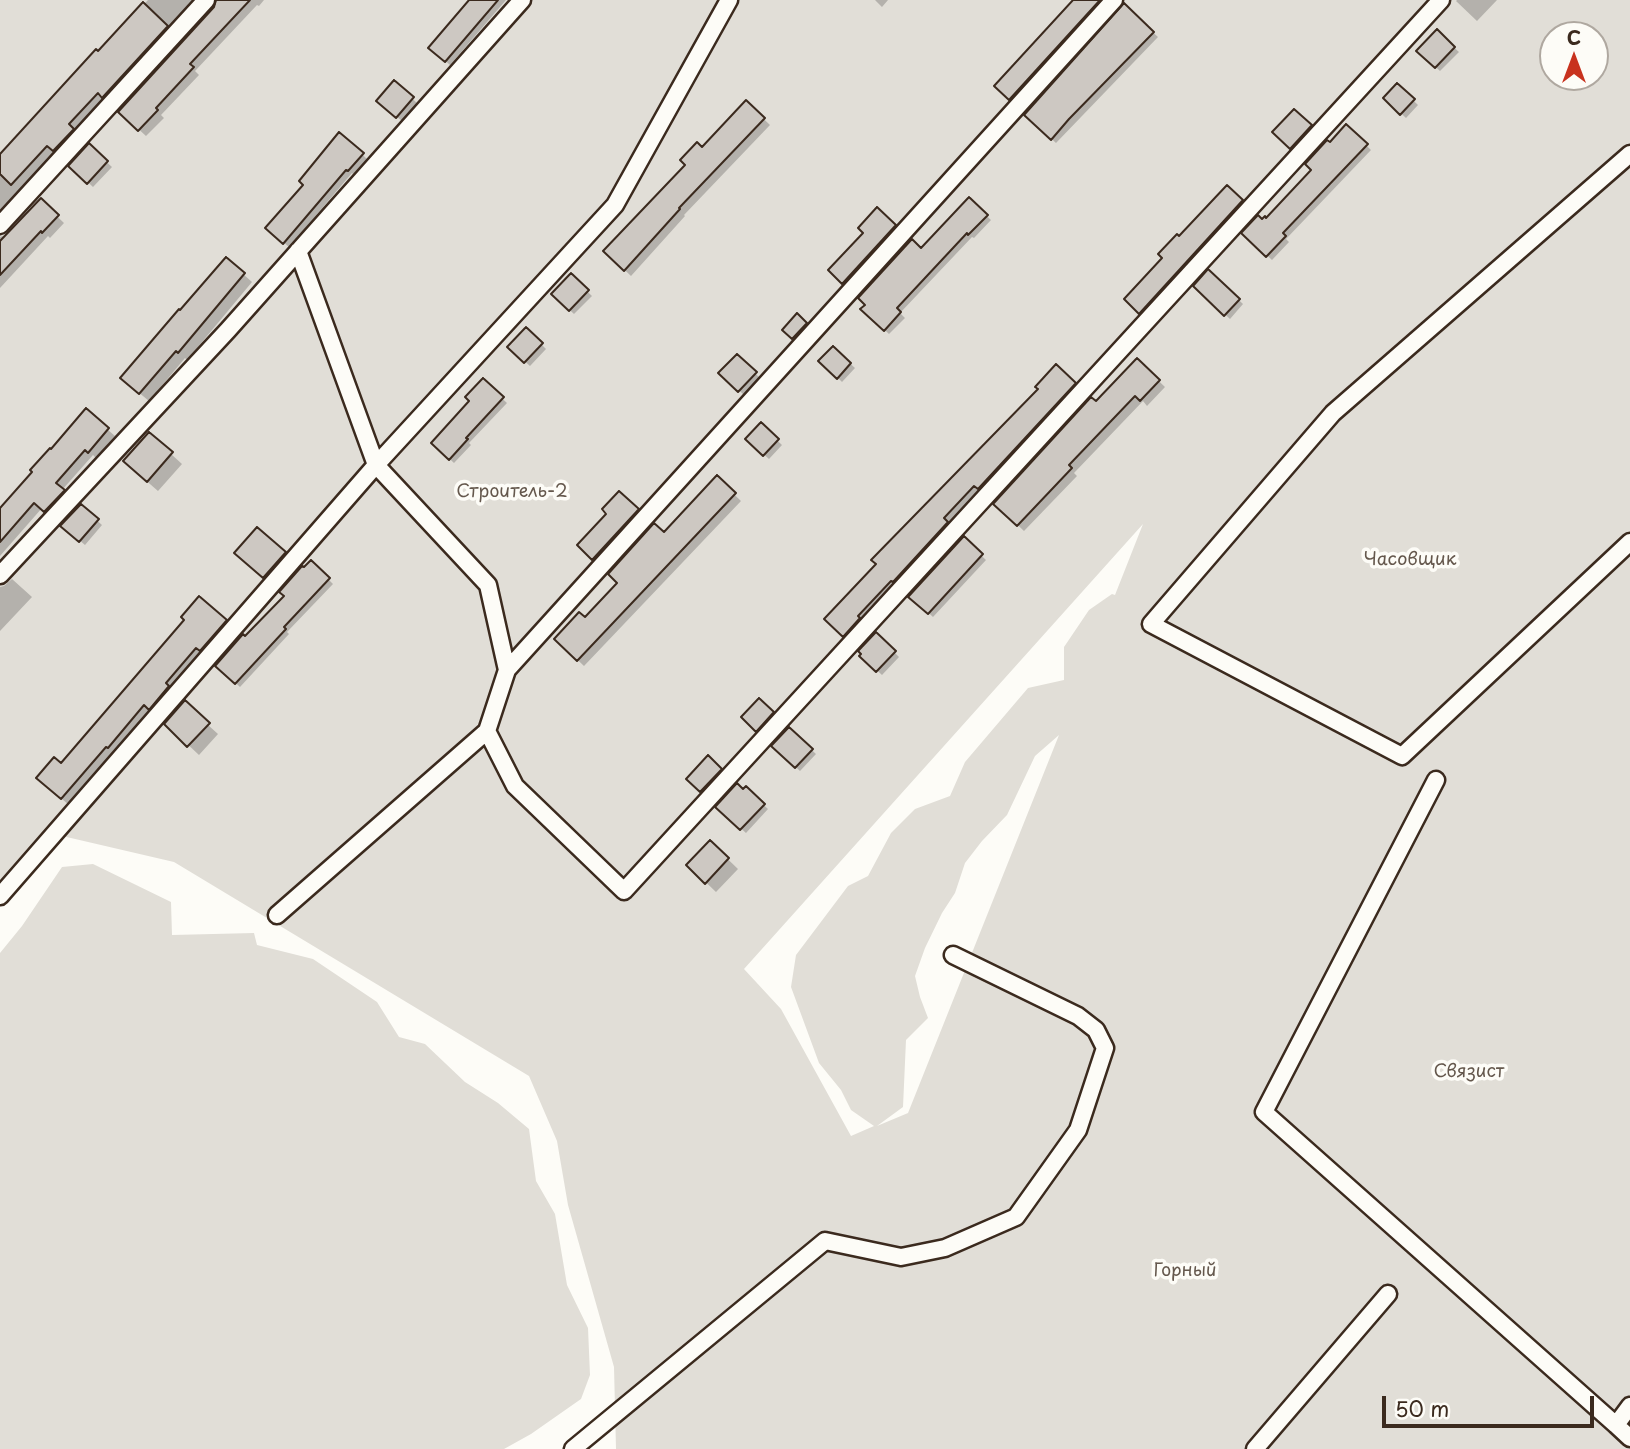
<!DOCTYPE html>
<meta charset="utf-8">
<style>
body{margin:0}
#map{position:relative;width:1630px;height:1449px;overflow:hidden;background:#fdfcf7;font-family:"Playpen Sans",sans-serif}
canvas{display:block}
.north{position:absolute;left:1539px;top:21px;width:70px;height:70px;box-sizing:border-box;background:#fdfcf7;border:2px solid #afa8a0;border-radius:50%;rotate:0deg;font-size:19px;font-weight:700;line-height:28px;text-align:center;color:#3b2a1e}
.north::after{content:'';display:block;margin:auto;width:24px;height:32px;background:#c8321e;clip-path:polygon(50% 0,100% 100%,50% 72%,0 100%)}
.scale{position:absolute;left:1382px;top:1396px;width:212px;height:32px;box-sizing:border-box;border:4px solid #3b2a1e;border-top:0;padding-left:9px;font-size:21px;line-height:24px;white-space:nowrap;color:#3b2a1e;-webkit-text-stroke:5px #fdfcf7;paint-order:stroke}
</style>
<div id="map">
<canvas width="1630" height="1449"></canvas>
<div class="north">С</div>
<div class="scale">50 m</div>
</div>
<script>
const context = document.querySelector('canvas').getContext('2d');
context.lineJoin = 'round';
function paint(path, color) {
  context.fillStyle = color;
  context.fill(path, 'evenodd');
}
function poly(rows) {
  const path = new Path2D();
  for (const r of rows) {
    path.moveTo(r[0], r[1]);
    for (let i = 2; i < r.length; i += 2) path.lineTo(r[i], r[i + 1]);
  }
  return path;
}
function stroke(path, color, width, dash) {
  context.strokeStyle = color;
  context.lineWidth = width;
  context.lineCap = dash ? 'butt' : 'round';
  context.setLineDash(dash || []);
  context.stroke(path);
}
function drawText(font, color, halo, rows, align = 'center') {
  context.font = font + ' "Playpen Sans",sans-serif';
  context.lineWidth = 7;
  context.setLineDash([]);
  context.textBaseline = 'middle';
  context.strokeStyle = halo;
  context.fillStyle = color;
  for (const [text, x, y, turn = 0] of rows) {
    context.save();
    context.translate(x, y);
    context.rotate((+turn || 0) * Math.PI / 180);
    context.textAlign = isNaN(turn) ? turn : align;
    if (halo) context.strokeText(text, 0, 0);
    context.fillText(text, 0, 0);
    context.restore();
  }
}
paint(poly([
 [0,0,1630,0,1630,1449,616,1449,614,1367,568,1205,557,1141,529,1076,174,862,58,835,0,898],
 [1553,35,1595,35,1595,77,1553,77],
 [1143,524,1115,595,1112,594,1089,610,1064,647,1064,680,1028,688,965,762,950,796,915,809,891,833,868,876,848,886,796,955,791,987,819,1063,841,1090,851,1110,874,1126,851,1136,781,1009,744,969],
 [1059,735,908,1113,877,1126,903,1107,906,1040,928,1018,920,997,915,976,925,948,942,913,955,893,965,863,982,841,1007,815,1035,756],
 [93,864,171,902,172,935,254,933,257,945,313,959,377,1002,399,1037,425,1044,465,1082,498,1103,529,1129,536,1181,555,1214,567,1285,588,1328,590,1375,581,1399,531,1434,504,1449,0,1449,0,953,22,926,62,867]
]), '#e1ded7');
paint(poly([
 [148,0,204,0,110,103,105,98,74,132,79,137,61,156,55,151,24,185,29,190,0,223,0,156],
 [217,0,264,0,259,6,257,5,195,71,199,75,161,115,164,118,146,136,120,112,215,8],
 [471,0,506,0,450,65,431,48],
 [875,0,888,0,882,7],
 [1076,0,1108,0,1014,103,996,86],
 [1457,0,1497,0,1477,21,1456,1],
 [1124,6,1158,37,1056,143,1027,115],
 [1437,32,1459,52,1440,71,1419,51],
 [395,83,417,103,402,121,383,105],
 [1397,85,1418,105,1406,118,1385,98],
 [746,102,770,125,684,215,685,216,631,276,605,251],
 [1295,111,1315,131,1296,152,1275,132],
 [1347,127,1371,150,1286,239,1289,242,1272,260,1244,233,1266,220,1314,170,1330,145],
 [340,134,367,159,353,174,352,173,289,247,267,228,305,185],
 [89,146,112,167,93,187,71,166],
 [1227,187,1246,206,1145,317,1126,299,1165,258,1179,238],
 [40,200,64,223,50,238,48,236,0,288,0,237,8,234],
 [969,200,991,220,974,238,972,237,900,313,905,318,889,334,863,309,921,251],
 [877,210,899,231,848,287,830,270,865,233],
 [1209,272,1243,304,1230,319,1195,286],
 [243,274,252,282,187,360,185,358,149,401,131,386],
 [571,276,592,296,574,314,553,294],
 [797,316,811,328,798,343,785,330],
 [526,329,546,349,530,366,509,347],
 [833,348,855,368,842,382,821,361],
 [737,356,760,378,744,395,721,373],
 [1137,360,1165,387,1147,406,1143,401,1074,473,1077,476,1024,531,996,504,1096,404],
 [1056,367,1079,388,984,492,980,489,948,524,951,528,848,640,826,619,1040,389],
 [483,381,507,403,469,443,471,445,454,463,433,443,472,401],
 [86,411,115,436,96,458,93,455,62,490,70,498,52,517,42,508,0,556,0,511],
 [761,425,782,445,769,459,747,439],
 [149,434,182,464,158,491,135,471],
 [717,478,741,501,584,666,556,639,585,619],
 [619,493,642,515,598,563,579,545,609,514],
 [81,506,102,525,85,545,63,526],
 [257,529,295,563,274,587,246,563],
 [964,539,986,560,933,617,911,596],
 [311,562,333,584,287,632,289,634,240,687,217,665,286,596],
 [12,579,32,597,0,631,0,587,4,586],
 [187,620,226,621,233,629,69,805,46,785],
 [876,634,899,657,882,675,862,656],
 [759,701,777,718,762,735,743,717],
 [166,724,208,725,218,734,199,755],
 [789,729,816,754,800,771,774,746],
 [708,758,725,774,706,796,688,779],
 [746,789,768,809,746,833,718,807],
 [710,842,738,869,716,892,688,865]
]), '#0003');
const building = poly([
 [216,0,250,0,190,64,194,67,156,108,158,110,138,131,118,112,214,7,216,0],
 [469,0,498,0,445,62,428,48,469,0],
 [1073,0,1100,0,1009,100,994,86,1073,0],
 [143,2,168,26,102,98,98,93,69,124,74,129,53,151,47,146,11,185,0,174,0,154,96,49,98,51,143,2],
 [1124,3,1154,32,1069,119,1051,140,1024,115,1124,3],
 [1437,29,1455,47,1435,68,1416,51,1437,29],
 [394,80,414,97,396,118,376,101,394,80],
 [1397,83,1415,99,1400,115,1383,98,1397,83],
 [746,100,765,118,679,208,680,209,624,271,603,251,685,165,680,160,697,142,702,147,746,100],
 [1294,109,1312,125,1290,149,1272,132,1294,109],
 [1346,124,1368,144,1283,233,1286,236,1266,257,1241,233,1258,215,1262,219,1265,216,1266,218,1311,170,1305,164,1327,140,1330,142,1346,124],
 [339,132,364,153,348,171,346,170,283,244,265,228,303,185,299,181,339,132],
 [89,143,108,161,87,184,68,166,89,143],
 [1227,185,1243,200,1139,314,1124,299,1162,258,1158,254,1177,234,1179,236,1227,185],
 [969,197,988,215,968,235,967,233,897,308,901,312,884,331,860,309,865,305,858,298,912,239,921,248,969,197],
 [41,198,59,215,42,233,41,231,0,275,0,241,41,198],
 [877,207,896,225,842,284,828,270,863,233,858,228,877,207],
 [226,257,245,273,178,353,176,351,139,394,120,378,179,309,180,310,226,257],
 [1208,269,1240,299,1224,316,1193,286,1208,269],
 [571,273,589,290,569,311,551,294,571,273],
 [797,313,807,323,792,339,782,330,797,313],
 [526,327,543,343,524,363,507,347,526,327],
 [833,346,851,363,837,379,818,361,833,346],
 [737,354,757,372,738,392,718,373,737,354],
 [1137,358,1160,380,1140,401,1135,396,1069,465,1072,468,1017,526,993,504,1091,397,1096,401,1137,358],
 [1056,364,1076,383,978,489,974,486,944,518,948,522,893,582,891,581,858,616,860,618,843,637,824,619,876,564,871,560,1038,389,1035,387,1056,364],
 [483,378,504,397,466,438,468,439,449,460,431,443,469,401,465,397,483,378],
 [86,408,109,428,88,453,85,450,56,483,65,490,44,512,34,503,0,542,0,508,32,472,30,470,50,448,51,449,86,408],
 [761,422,779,439,763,456,745,439,761,422],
 [149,432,173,452,147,482,123,461,149,432],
 [717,475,736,493,577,661,554,639,579,612,585,617,617,583,608,574,654,523,664,532,717,475],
 [619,491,639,509,592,560,577,545,606,514,602,509,619,491],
 [81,504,99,519,79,542,60,526,81,504],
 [257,527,286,552,263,578,234,553,257,527],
 [964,536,983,554,928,614,908,597,964,536],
 [311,560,330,578,284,627,286,629,235,684,215,666,243,634,245,636,284,596,279,592,302,566,304,567,311,560],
 [199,596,227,620,200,651,196,648,166,683,169,686,149,710,144,705,108,748,106,747,61,799,36,778,54,757,61,763,184,620,181,617,199,596],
 [876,632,896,651,876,672,859,656,861,654,858,651,876,632],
 [759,698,774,712,756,732,741,717,759,698],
 [185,700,210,723,187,747,164,724,185,700],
 [789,727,813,749,795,768,771,746,789,727],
 [708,755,722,769,700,792,686,779,708,755],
 [737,783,743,789,746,786,765,804,740,830,715,807,737,783],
 [710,840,729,858,705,884,686,865,710,840]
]);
paint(building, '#cdc8c2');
stroke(building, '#3b2a1e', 2);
const lane = poly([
 [1630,154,1333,413,1151,624,1402,756,1630,542],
 [0,225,206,0],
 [298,251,376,465,488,585,507,670,487,731,515,786,624,891,1441,0],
 [0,575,228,330,522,0],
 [507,670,1114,0],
 [1436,780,1264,1112,1616,1425],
 [0,896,376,465,615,205,729,0],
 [277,915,487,731],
 [1630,1406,1616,1425,1630,1438],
 [573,1449,825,1241,901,1257,945,1248,1016,1217,1078,1130,1105,1048,1096,1030,1078,1016,953,955],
 [1255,1449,1388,1294]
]);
stroke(lane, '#3b2a1e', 21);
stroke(lane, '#fdfcf7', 16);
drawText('18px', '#64574c', '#fdfcf7', [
 ["Строитель-2",512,492],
 ["Часовщик",1410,560],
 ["Связист",1469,1072],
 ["Горный",1185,1271]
]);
</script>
